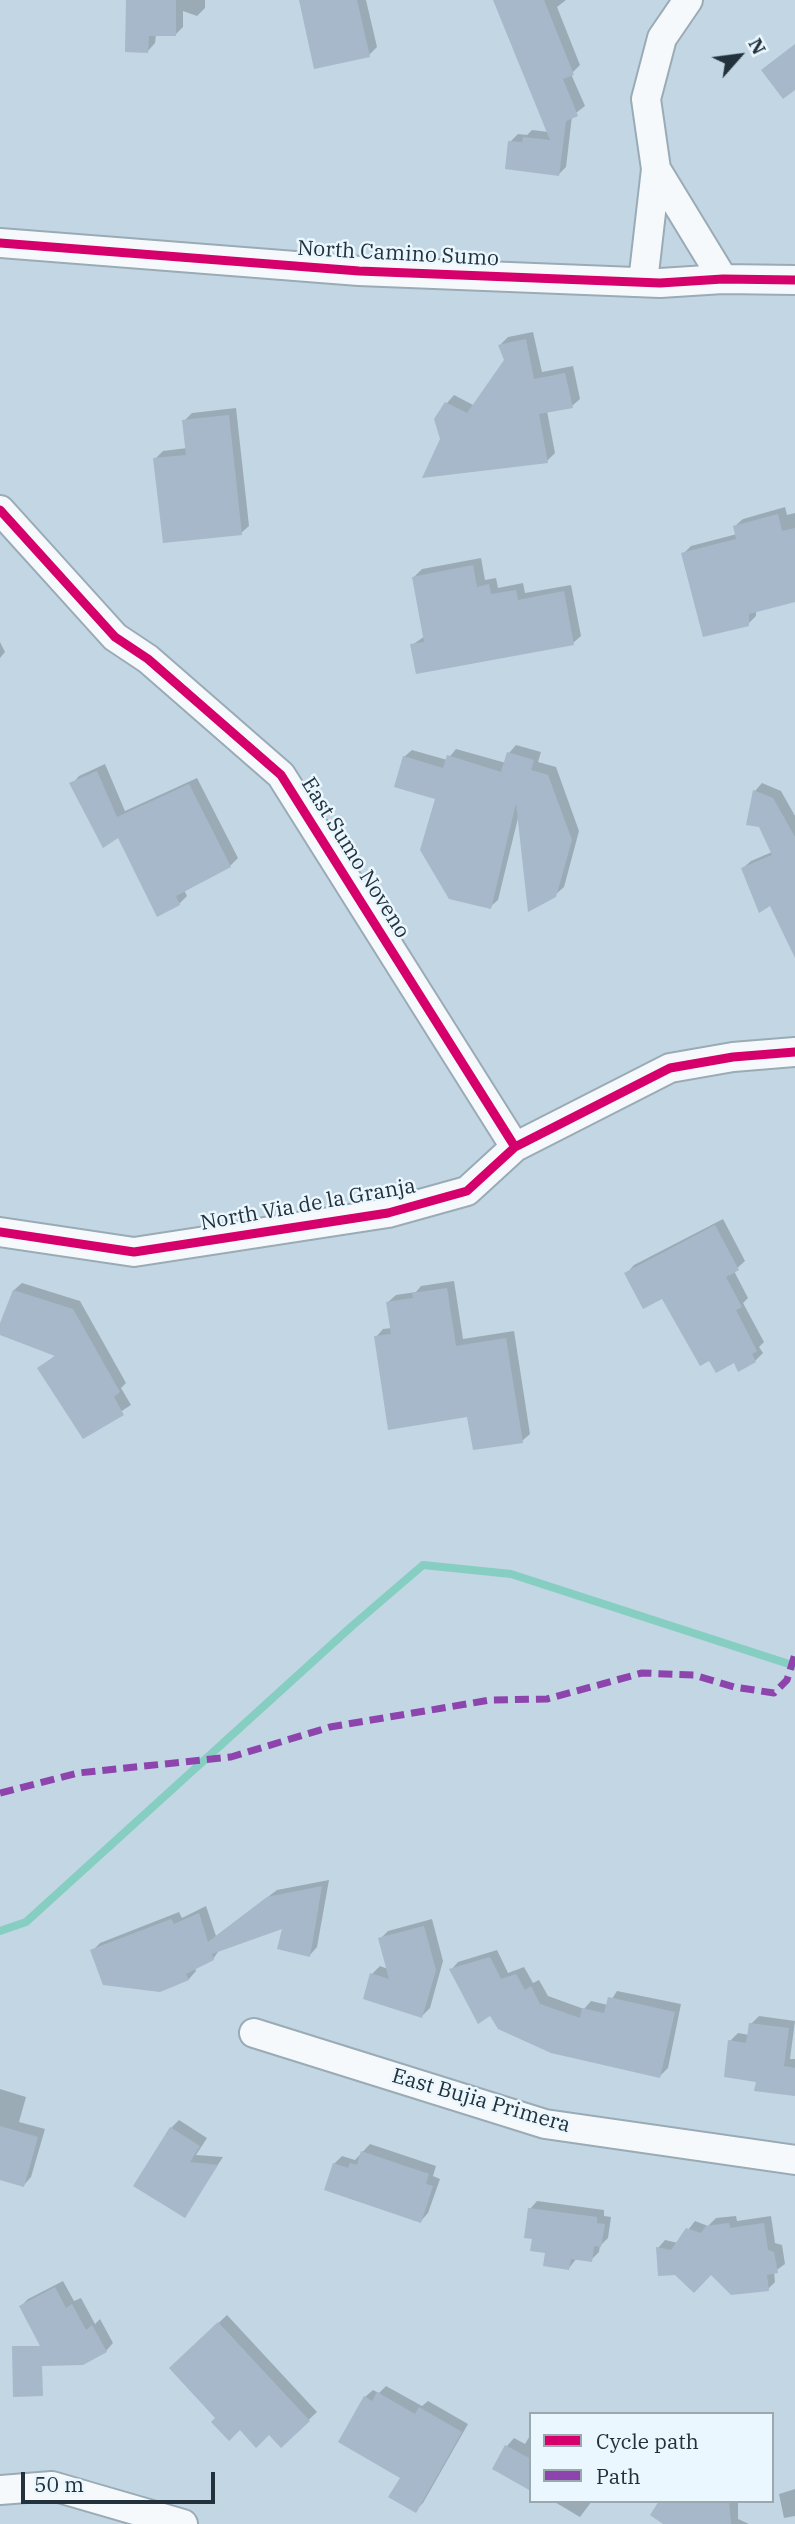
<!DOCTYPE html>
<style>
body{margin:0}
#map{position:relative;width:795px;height:2524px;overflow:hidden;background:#c2d6e4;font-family:"IBM Plex Serif",serif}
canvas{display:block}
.legend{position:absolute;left:529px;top:2412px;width:245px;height:91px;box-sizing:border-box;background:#ebf7fe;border:2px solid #9ba8b0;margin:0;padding:9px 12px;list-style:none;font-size:21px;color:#22313b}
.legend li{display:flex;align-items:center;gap:14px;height:35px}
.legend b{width:35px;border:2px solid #9ba8b0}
.north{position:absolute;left:704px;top:21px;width:70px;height:70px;-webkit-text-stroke:5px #ebf7fe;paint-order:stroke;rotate:62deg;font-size:19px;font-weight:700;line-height:28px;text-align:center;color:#22313b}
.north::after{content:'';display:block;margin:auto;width:24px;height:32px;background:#22313b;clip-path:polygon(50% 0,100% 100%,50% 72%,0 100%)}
.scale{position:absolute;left:21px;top:2472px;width:194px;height:32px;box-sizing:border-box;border:4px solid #22313b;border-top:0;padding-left:9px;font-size:21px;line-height:24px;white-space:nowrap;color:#22313b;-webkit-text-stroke:5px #ebf7fe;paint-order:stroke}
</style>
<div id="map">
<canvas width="795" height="2524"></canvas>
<ul class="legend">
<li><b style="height:9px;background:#d6006c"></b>Cycle path</li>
<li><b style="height:9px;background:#8e44ad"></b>Path</li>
</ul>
<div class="north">N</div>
<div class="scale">50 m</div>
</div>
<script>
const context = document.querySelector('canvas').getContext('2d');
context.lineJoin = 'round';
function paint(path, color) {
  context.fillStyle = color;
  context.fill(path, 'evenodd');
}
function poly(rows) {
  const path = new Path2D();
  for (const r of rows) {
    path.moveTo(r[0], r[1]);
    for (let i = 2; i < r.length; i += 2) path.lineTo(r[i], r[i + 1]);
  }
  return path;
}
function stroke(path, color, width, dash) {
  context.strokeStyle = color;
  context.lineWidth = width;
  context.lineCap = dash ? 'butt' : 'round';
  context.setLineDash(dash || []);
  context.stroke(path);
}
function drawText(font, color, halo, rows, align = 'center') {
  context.font = font + ' "IBM Plex Serif",serif';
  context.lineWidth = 5;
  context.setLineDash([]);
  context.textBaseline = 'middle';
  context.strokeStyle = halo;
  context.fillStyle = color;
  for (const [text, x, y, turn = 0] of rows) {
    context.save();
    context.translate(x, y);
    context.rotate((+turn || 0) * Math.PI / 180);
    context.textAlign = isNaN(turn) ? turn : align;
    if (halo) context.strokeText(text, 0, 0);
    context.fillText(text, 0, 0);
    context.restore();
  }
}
paint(poly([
 [128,0,205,0,205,8,197,16,183,11,183,27,175,35,156,34,155,43,148,51],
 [300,0,366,0,377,47,369,55],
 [494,0,566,0,557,7,580,65,571,74,585,106,572,116,566,167,559,174,510,142,518,134,527,135,532,130,549,132],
 [533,332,542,372,573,366,580,399,572,406,547,411,555,453,547,461,442,439,447,403,454,395,475,406,506,360,500,345,508,337],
 [236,408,249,526,241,533,155,459,163,451,187,448,184,421,192,413],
 [785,507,787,515,795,513,795,600,756,610,756,616,748,624,683,554,691,546,737,534,735,526,743,519],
 [481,558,485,580,496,578,498,588,523,583,525,593,571,585,581,636,573,643,412,645,425,636,414,577,422,569],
 [0,642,5,652,0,658],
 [516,745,541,752,538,762,556,767,579,831,564,887,555,895,519,814,498,900,490,907,437,798,404,757,412,750,447,760,456,749,506,763,509,753],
 [105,764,125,811,197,778,238,858,230,866,184,890,187,896,179,904,72,784,79,776],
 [762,783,781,791,795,816,795,929,743,868,751,861,772,852,761,826,748,823,755,791],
 [723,1219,745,1261,734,1271,748,1298,743,1303,764,1342,759,1347,763,1353,755,1361,734,1361,662,1297,627,1273,634,1265],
 [454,1281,463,1339,514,1331,530,1434,522,1441,469,1415,376,1337,383,1329,392,1328,388,1302,396,1295,416,1292,421,1286],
 [22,1283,80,1301,126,1383,121,1388,131,1405,83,1436,39,1368,56,1355,0,1333,14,1290],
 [329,1880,317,1947,310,1955,284,1927,220,1949,213,1959,195,1968,196,1971,189,1979,159,1991,92,1951,100,1943,179,1912,182,1918,206,1906,216,1936,277,1890],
 [432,1919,443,1961,430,2008,422,2016,372,1974,380,1966,388,1969,380,1939,388,1931],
 [497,1950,508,1973,524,1967,533,1983,539,1980,548,1996,584,2009,591,2001,608,2005,617,1991,681,2004,668,2068,660,2076,490,2014,451,1970,458,1962],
 [759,2016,795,2021,790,2059,795,2059,795,2094,758,2080,730,2041,738,2033,749,2035,751,2024],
 [0,2089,26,2097,19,2122,45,2129,31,2177,24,2185,0,2178],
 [179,2120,207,2138,196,2155,223,2157,184,2216,171,2128],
 [370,2144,436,2166,433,2176,440,2179,428,2213,421,2221,334,2164,342,2156,355,2160],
 [537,2201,604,2210,604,2216,611,2217,608,2238,600,2246,599,2252,591,2260,577,2258,569,2268,547,2252,533,2237,530,2209],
 [736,2216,737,2221,771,2216,775,2243,782,2245,785,2264,774,2272,775,2282,768,2289,711,2273,658,2248,665,2240,678,2243,695,2221,708,2226,716,2218],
 [63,2281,74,2301,81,2298,95,2324,100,2319,113,2343,106,2351,21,2306,28,2299],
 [227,2315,317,2412,281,2446,269,2433,240,2428,218,2418,171,2368],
 [386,2386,422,2406,428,2401,468,2424,423,2503,415,2511,365,2397,373,2390,379,2393],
 [531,2434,531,2489,507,2446,514,2438,525,2444],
 [795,2489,795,2516,784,2518,779,2494],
 [553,2501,592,2501,580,2517],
 [662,2501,738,2501,738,2519,749,2524,666,2524]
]), '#0003');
stroke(poly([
 [0,1931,26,1922,352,1626,423,1565,511,1574,795,1666]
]), '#86cec2', 8);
paint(poly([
 [126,0,176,0,176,36,149,36,148,53,125,52],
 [299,0,357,0,370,57,314,69],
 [493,0,544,0,574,75,563,79,578,116,566,121,559,176,505,169,508,141,522,142,523,137,550,140],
 [795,44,795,90,783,99,761,70],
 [526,339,534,379,565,373,573,408,539,414,548,463,422,478,440,439,434,419,445,402,467,413,504,360,498,345],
 [229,415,242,535,163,543,153,458,186,455,182,420],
 [778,514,782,531,795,528,795,602,749,614,749,626,703,637,681,553,736,539,733,526],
 [473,565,477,587,489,584,491,594,516,590,518,600,564,591,574,645,416,674,410,644,424,642,412,577],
 [507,752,534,760,531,770,548,775,572,840,556,897,528,912,516,803,491,909,449,899,420,850,435,799,394,787,403,756,443,768,447,755,501,772],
 [97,771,117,817,189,784,231,867,176,896,180,905,157,917,118,838,103,848,69,783],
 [753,790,773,798,795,837,795,958,770,906,759,913,741,868,772,855,759,827,746,825],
 [715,1225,739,1270,726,1277,742,1307,736,1310,757,1351,752,1354,756,1362,738,1372,734,1363,716,1373,709,1361,700,1366,662,1299,643,1309,624,1273],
 [447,1288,456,1346,506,1338,523,1443,473,1450,467,1417,388,1430,374,1336,391,1334,386,1302,413,1298,412,1293],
 [13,1290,73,1309,120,1392,114,1397,124,1415,83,1439,37,1368,55,1356,0,1335,0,1323],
 [322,1886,310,1957,277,1949,282,1929,212,1954,214,1960,186,1974,189,1980,160,1992,103,1985,90,1950,171,1919,174,1924,199,1913,208,1942,267,1897],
 [424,1926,436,1970,422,2018,363,1999,370,1973,389,1979,378,1938],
 [490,1957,501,1979,516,1974,525,1990,531,1986,540,2004,580,2018,582,2008,604,2013,608,1997,675,2012,660,2078,551,2053,498,2029,490,2016,478,2024,449,1969],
 [749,2023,789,2028,784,2066,795,2068,795,2096,754,2091,756,2082,724,2077,728,2040,746,2043],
 [0,2126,38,2137,24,2187,0,2180],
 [170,2127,200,2146,190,2162,218,2165,185,2218,133,2186],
 [361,2151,429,2174,426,2184,433,2186,421,2223,324,2190,333,2163,348,2168,350,2163,357,2165],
 [528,2208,597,2217,597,2223,605,2224,601,2247,594,2246,592,2262,571,2259,569,2270,543,2266,545,2253,530,2251,532,2239,524,2238],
 [729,2223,730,2228,764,2223,768,2250,774,2252,778,2273,767,2275,769,2291,731,2295,711,2275,694,2293,675,2275,658,2276,656,2247,671,2250,686,2228,701,2233,706,2226],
 [55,2287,66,2308,72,2304,86,2330,92,2325,107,2352,83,2365,42,2366,43,2396,13,2397,12,2346,40,2346,19,2306],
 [218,2322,310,2421,281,2448,269,2435,256,2448,240,2430,229,2441,211,2422,215,2418,169,2368],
 [377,2392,415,2414,419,2407,462,2432,416,2513,388,2497,400,2478,338,2442,364,2396,372,2401],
 [505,2445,531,2459,531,2491,492,2469],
 [659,2501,729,2501,731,2524,663,2524,650,2515]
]), '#a6b8c9');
const street = poly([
 [656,169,646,99,662,38,688,0],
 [0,243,359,271,660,283,723,279,795,280],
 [643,282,656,169,723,279],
 [0,510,115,637,148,659,281,775,515,1147],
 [0,1232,134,1252,388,1213,467,1191,515,1147,670,1068,733,1057,795,1052],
 [254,2033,545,2124,795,2160],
 [0,2490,52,2486,183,2524]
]);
stroke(street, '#9aabb5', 32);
stroke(street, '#f6f9fb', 28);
stroke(poly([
 [0,1793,78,1773,231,1757,330,1727,490,1700,547,1699,642,1673,694,1675,734,1687,774,1693,787,1680,795,1654]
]), '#8e44ad', 7, [14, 7]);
stroke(poly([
 [0,243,359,271,660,283,723,279,795,280],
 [0,510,115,637,148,659,281,775,515,1147],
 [0,1232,134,1252,388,1213,467,1191,515,1147,670,1068,733,1057,795,1052]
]), '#d6006c', 9);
drawText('21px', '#22313b', '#ebf7fe', [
 ["North Camino Sumo",398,254,3],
 ["East Sumo Noveno",355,858,58],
 ["North Via de la Granja",308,1205,-10],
 ["East Bujia Primera",481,2101,16]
]);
</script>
